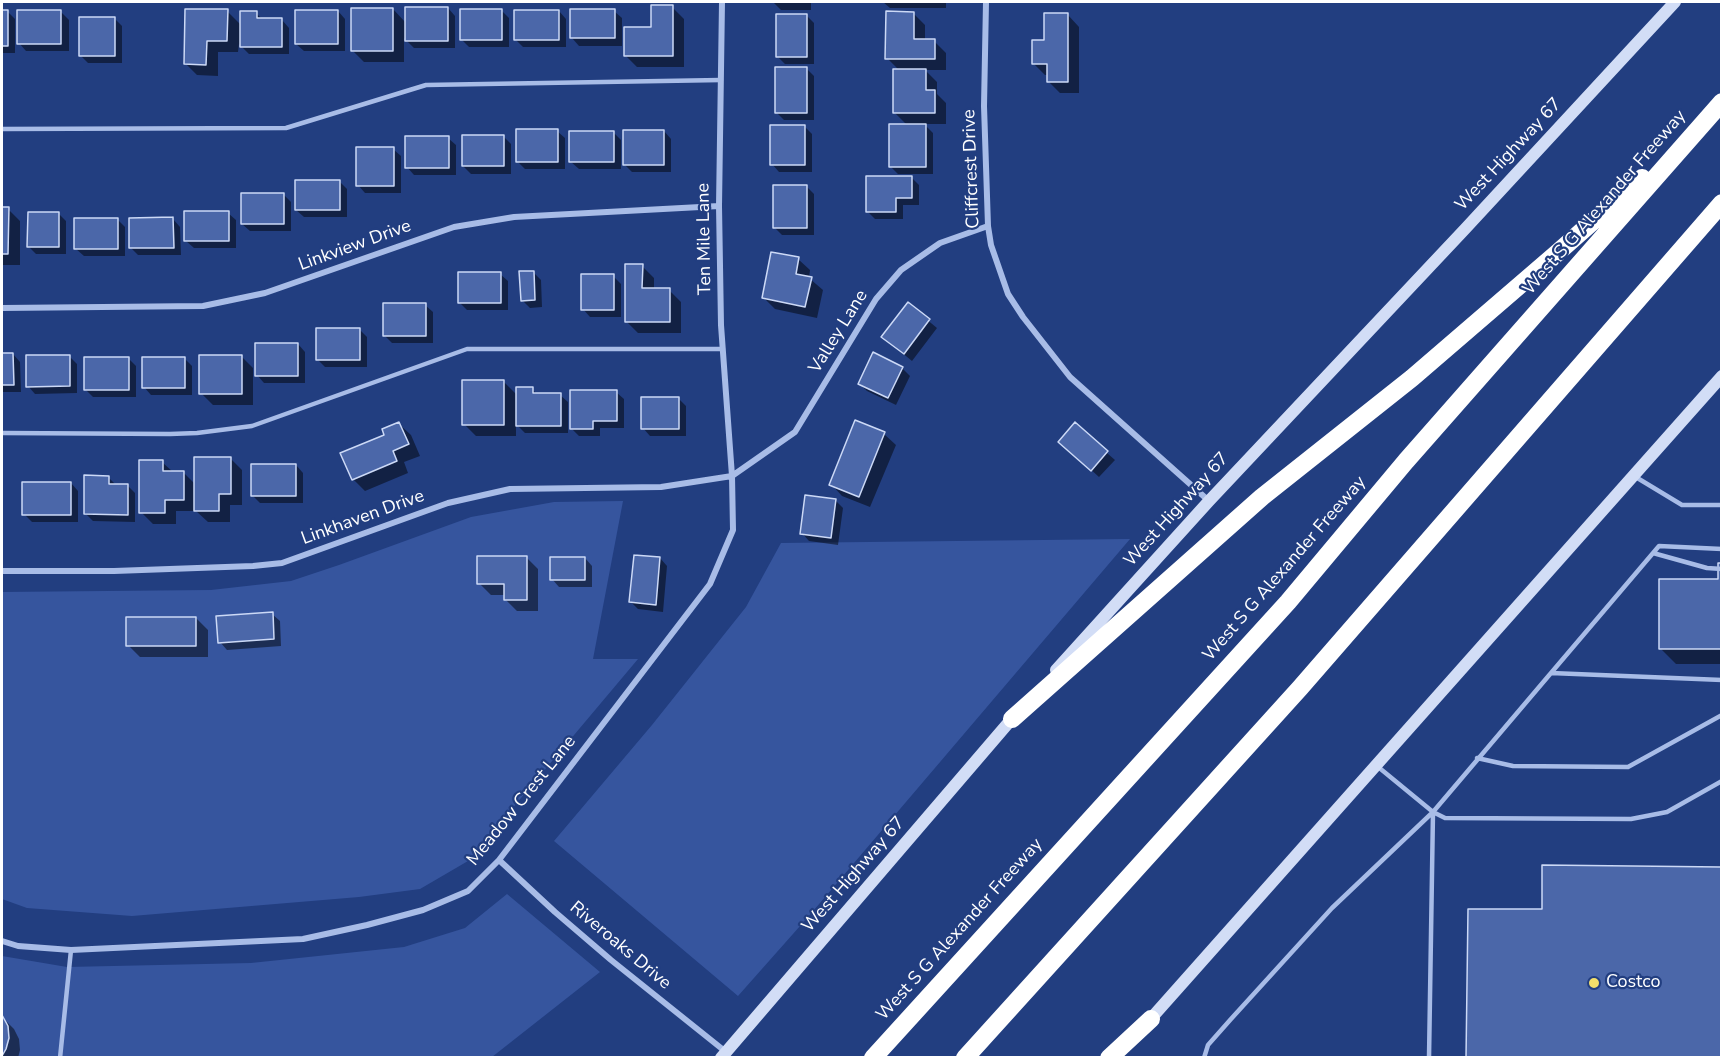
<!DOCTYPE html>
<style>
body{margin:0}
#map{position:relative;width:1723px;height:1059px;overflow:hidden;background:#223e80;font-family:"Nunito Sans",sans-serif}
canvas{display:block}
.frame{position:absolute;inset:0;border:3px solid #fff;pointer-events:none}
</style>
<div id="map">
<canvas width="1723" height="1059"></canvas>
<div class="frame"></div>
</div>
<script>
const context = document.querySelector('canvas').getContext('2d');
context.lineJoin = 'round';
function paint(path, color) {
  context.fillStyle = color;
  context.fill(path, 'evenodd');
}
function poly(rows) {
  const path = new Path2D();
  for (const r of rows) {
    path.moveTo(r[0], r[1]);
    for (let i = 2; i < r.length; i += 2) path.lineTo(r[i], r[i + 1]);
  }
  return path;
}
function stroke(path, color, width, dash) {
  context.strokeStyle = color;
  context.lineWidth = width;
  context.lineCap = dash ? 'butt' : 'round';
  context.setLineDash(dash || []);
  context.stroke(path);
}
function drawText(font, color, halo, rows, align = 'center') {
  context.font = font + ' "Nunito Sans",sans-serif';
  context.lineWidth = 4.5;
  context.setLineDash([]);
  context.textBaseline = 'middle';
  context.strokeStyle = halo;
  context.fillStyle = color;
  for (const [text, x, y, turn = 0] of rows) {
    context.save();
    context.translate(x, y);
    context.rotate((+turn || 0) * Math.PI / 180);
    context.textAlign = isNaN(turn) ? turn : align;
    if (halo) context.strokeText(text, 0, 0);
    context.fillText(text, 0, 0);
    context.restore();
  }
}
paint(poly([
 [623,501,593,659,638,659,468,861,420,889,359,897,132,916,27,908,2,899,2,592,211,590,291,581,339,565,471,517,554,502],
 [1130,539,808,917,738,996,554,841,652,725,746,607,781,543],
 [507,894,600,972,492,1057,2,1058,2,956,67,967,251,963,404,947,465,928]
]), '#36559e');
paint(poly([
 [773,2,811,2,811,10,781,10],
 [883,2,946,2,946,8,890,8],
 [672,7,684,19,684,67,637,67,625,55],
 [448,8,455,16,455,48,414,48,404,38,404,62,364,62,352,50,393,9,406,23],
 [2,11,7,11,15,19,15,53,2,53],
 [227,11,241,25,256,13,263,20,282,20,289,28,289,54,249,54,239,44,238,52,218,52,218,76,197,75,186,64],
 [338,11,345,19,345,51,304,51,296,44],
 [502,11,509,18,509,47,469,47,461,39],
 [559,11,566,19,566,47,523,47,515,39],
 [614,11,622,18,622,46,579,46,572,38],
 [61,12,69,20,69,51,26,51,19,43],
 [913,13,925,25,925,41,934,41,946,53,946,70,925,70,937,82,937,94,946,103,946,124,924,124,933,133,933,174,898,174,891,167,908,126,894,112,899,70,887,58],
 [806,15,814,23,814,64,785,64,778,57],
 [1068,15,1079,27,1079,93,1060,93,1048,81,1048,75,1045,75,1034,64,1045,42],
 [114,18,122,26,122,63,88,63,80,55],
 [807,69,814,76,814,120,784,120,776,112],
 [804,126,812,134,812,172,779,172,772,164],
 [557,131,565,138,565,169,525,169,518,162],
 [664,131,671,139,671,172,632,172,625,165],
 [613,132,621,140,621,169,579,169,571,162],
 [503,136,511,144,511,174,471,174,463,166],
 [448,138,456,145,456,175,414,175,407,167],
 [393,149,401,156,401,193,365,193,358,185],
 [912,178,919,185,919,205,903,205,903,219,875,219,867,211],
 [339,181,347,189,347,217,304,217,296,210],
 [806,186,814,194,814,235,782,235,774,227],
 [283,194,291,202,291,231,250,231,242,224],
 [2,209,8,209,20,221,20,265,2,265],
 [228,213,236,220,236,248,194,248,186,241],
 [59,214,66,221,66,254,36,254,28,246],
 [117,219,125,227,125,256,84,256,76,249],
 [173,219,180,227,181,255,138,255,130,247],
 [798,259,810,270,809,278,823,290,817,318,775,309,763,297],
 [642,266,654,278,654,290,669,290,681,302,681,333,638,333,626,321],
 [533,272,541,280,542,307,530,308,522,300],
 [500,274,508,281,508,310,467,310,459,302],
 [613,276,621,284,621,317,590,317,583,309],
 [908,304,937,328,912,361,883,337],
 [425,305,433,312,433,343,392,343,384,335],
 [359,329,367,337,367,367,325,367,317,359],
 [298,344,305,352,305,383,264,383,257,375],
 [2,354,13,354,20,362,21,392,2,392],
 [69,356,77,364,77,393,35,394,28,386],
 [241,356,253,368,253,405,213,405,201,393],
 [128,358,136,366,136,397,93,397,85,389],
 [184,358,192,366,192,395,151,395,144,387],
 [902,368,910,376,896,405,867,391,860,384],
 [504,382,517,395,532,389,538,395,560,395,568,402,568,433,525,433,516,424,516,436,476,436,464,424],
 [616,392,624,399,624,428,600,428,600,436,579,436,572,429],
 [679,399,686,406,686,436,650,436,643,428],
 [399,424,411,435,420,456,404,462,408,473,365,491,353,479],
 [1075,425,1115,460,1099,477,1068,449],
 [884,434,896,445,870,507,842,496,831,484],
 [231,459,242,470,242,505,230,505,230,522,208,522,196,511,176,511,176,524,153,524,141,512,162,462,173,472,183,472,196,485],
 [296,465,303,473,303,503,260,503,252,495],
 [108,477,116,485,127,485,135,493,135,522,93,521,86,514],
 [71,483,78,491,78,522,32,522,24,514],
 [835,500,843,508,838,545,809,541,802,533],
 [526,557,538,569,538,611,517,611,505,599,505,595,491,595,479,583],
 [585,558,592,566,592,587,559,587,552,579],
 [660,558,667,566,663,612,638,609,631,602],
 [1722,565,1722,664,1676,664,1660,648,1720,581],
 [272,614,280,621,281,646,227,650,220,642],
 [196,618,208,630,208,657,140,657,128,645],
 [2,1017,14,1029,19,1039,20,1050,18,1058,2,1058]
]), '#0007');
const building = poly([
 [651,5,673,5,673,56,624,56,624,27,651,27,651,5],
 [405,7,448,7,448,41,405,41,405,7],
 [351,8,393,8,393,51,351,51,351,8],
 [185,9,228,9,227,41,207,41,206,65,184,64,185,9],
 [460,9,502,9,502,40,460,40,460,9],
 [570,9,615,9,615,38,570,38,570,9],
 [2,10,8,10,8,46,2,46,2,10],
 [17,10,61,10,61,44,17,44,17,10],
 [295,10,338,10,338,44,295,44,295,10],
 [514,10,559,10,559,40,514,40,514,10],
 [240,11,257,11,257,18,282,18,282,47,240,47,240,11],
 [886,11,914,12,914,39,935,39,935,59,885,59,886,11],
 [1044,13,1068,13,1068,82,1047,82,1047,64,1032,64,1032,40,1044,40,1044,13],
 [776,14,807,14,807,57,776,57,776,14],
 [79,17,115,17,115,56,79,56,79,17],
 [775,67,807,67,807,113,775,113,775,67],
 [893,69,926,69,926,90,935,90,935,113,893,113,893,69],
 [889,124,926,124,926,167,889,167,889,124],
 [770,125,805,125,805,165,770,165,770,125],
 [516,129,558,129,558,162,516,162,516,129],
 [623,130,664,130,664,165,623,165,623,130],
 [569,131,614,131,614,162,569,162,569,131],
 [462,135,504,135,504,166,462,166,462,135],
 [405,136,449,136,449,168,405,168,405,136],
 [356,147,394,147,394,186,356,186,356,147],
 [866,176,912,176,912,198,896,198,896,212,866,212,866,176],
 [295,180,340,180,340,210,295,210,295,180],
 [773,185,807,185,807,228,773,228,773,185],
 [241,193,284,193,284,224,241,224,241,193],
 [2,207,9,207,8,254,2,254,2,207],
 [184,211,229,211,229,241,184,241,184,211],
 [28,212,59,212,59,247,27,247,28,212],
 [173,217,174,248,129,248,129,218,173,217],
 [74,218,118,218,118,249,74,249,74,218],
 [771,252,799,257,796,274,812,277,805,307,762,298,771,252],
 [625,264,643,264,642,288,670,288,670,322,625,322,625,264],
 [519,271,534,271,535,300,521,301,519,271],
 [458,272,501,272,501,303,458,303,458,272],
 [581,274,614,274,614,310,581,310,581,274],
 [908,302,930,319,904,354,881,337,908,302],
 [383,303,426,303,426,336,383,336,383,303],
 [316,328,360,328,360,360,316,360,316,328],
 [255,343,298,343,298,376,255,376,255,343],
 [873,352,903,367,888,398,858,384,873,352],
 [2,353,13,353,14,385,2,385,2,353],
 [26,355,70,355,70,386,26,387,26,355],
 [199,355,242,355,242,394,199,394,199,355],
 [84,357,129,357,129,390,84,390,84,357],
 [142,357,185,357,185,388,142,388,142,357],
 [462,380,504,380,504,425,462,425,462,380],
 [516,387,533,387,533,393,561,393,561,426,516,426,516,387],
 [570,390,617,390,617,421,593,421,593,429,570,429,570,390],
 [641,397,679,397,679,429,641,429,641,397],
 [855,420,885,432,859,497,829,485,855,420],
 [399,422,409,444,393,451,397,461,352,480,340,453,384,435,382,429,399,422],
 [1075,422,1108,451,1091,471,1058,442,1075,422],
 [194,457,231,457,231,494,219,494,219,511,194,511,194,457],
 [139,460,163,460,163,471,184,471,184,500,165,500,165,513,139,513,139,460],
 [251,464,296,464,296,496,251,496,251,464],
 [84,475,109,476,109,484,128,484,128,515,84,514,84,475],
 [22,482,71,482,71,515,22,515,22,482],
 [805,495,836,499,831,538,800,534,805,495],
 [634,555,660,557,656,605,629,602,634,555],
 [477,556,527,556,527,600,504,600,504,584,477,584,477,556],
 [550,557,585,557,585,580,550,580,550,557],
 [1718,563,1722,563,1722,649,1659,649,1659,579,1718,579,1718,563],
 [273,612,274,639,218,643,216,616,273,612],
 [126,617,196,617,196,646,126,646,126,617],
 [1542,865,1722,867,1722,1058,1466,1058,1468,909,1542,909,1542,865],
 [2,1015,8,1026,9,1038,6,1049,2,1056,2,1015]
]);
paint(building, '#4b67a9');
stroke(building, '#ccd9f6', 1.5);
stroke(poly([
 [2,129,286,128,426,85,721,80],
 [2,433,170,434,197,433,252,426,467,349,723,349],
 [1634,476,1682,505,1722,505],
 [1653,553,1707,568,1722,569],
 [1551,673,1659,546,1722,549],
 [1477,758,1513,766,1628,767,1722,715],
 [1377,766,1433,812,1445,818,1631,819,1667,812,1722,781],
 [60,1058,71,950],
 [1204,1058,1208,1045,1231,1019,1332,908,1433,812,1551,673,1722,680],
 [1429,1058,1433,812]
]), '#a8bce7', 4.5);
stroke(poly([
 [986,2,984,106,988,226,991,245,1008,294,1023,317,1070,377,1209,501],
 [2,308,203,306,265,293,454,227,514,217,719,206],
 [2,571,114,571,253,566,282,563,448,503,510,489,661,487,732,476,795,432,876,299,901,270,940,243,988,226],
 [499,860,555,912,611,960,726,1052],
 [2,941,18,946,71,950,303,939,367,925,423,910,468,891,499,860,710,584,733,530,732,476,721,325,719,206,722,2]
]), '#a8bce7', 6);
stroke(poly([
 [1056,670,1209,501,1465,229,1675,2],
 [1147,1023,1722,376],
 [721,1058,1016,714]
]), '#d2ddf6', 12);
stroke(poly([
 [1012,719,1262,497,1412,378,1556,254,1642,178],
 [873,1058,1288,602,1406,461,1722,102],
 [965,1058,1300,688,1722,203],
 [1109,1058,1151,1019]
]), '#fff', 18);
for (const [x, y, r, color] of [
 [1594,983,6,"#f3df6b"]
]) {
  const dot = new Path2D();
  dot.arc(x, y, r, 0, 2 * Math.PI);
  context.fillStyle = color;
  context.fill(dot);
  stroke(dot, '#223e80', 2);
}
drawText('18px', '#fff', '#223e80', [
 ["West Highway 67",1509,155,-47],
 ["Cliffcrest Drive",972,169,-92],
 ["West S G Alexander Freeway",1605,203,-49],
 ["Ten Mile Lane",705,239,-91],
 ["Linkview Drive",355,246,-20],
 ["Valley Lane",839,332,-58],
 ["West Highway 67",1177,510,-48],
 ["Linkhaven Drive",363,518,-20],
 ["West S G Alexander Freeway",1285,569,-49],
 ["Meadow Crest Lane",522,801,-51],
 ["West Highway 67",854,875,-49],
 ["West S G Alexander Freeway",960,930,-48],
 ["Riveroaks Drive",620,946,40]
]);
drawText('18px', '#fff', '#223e80', [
 ["Costco",1606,983]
], 'left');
</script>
